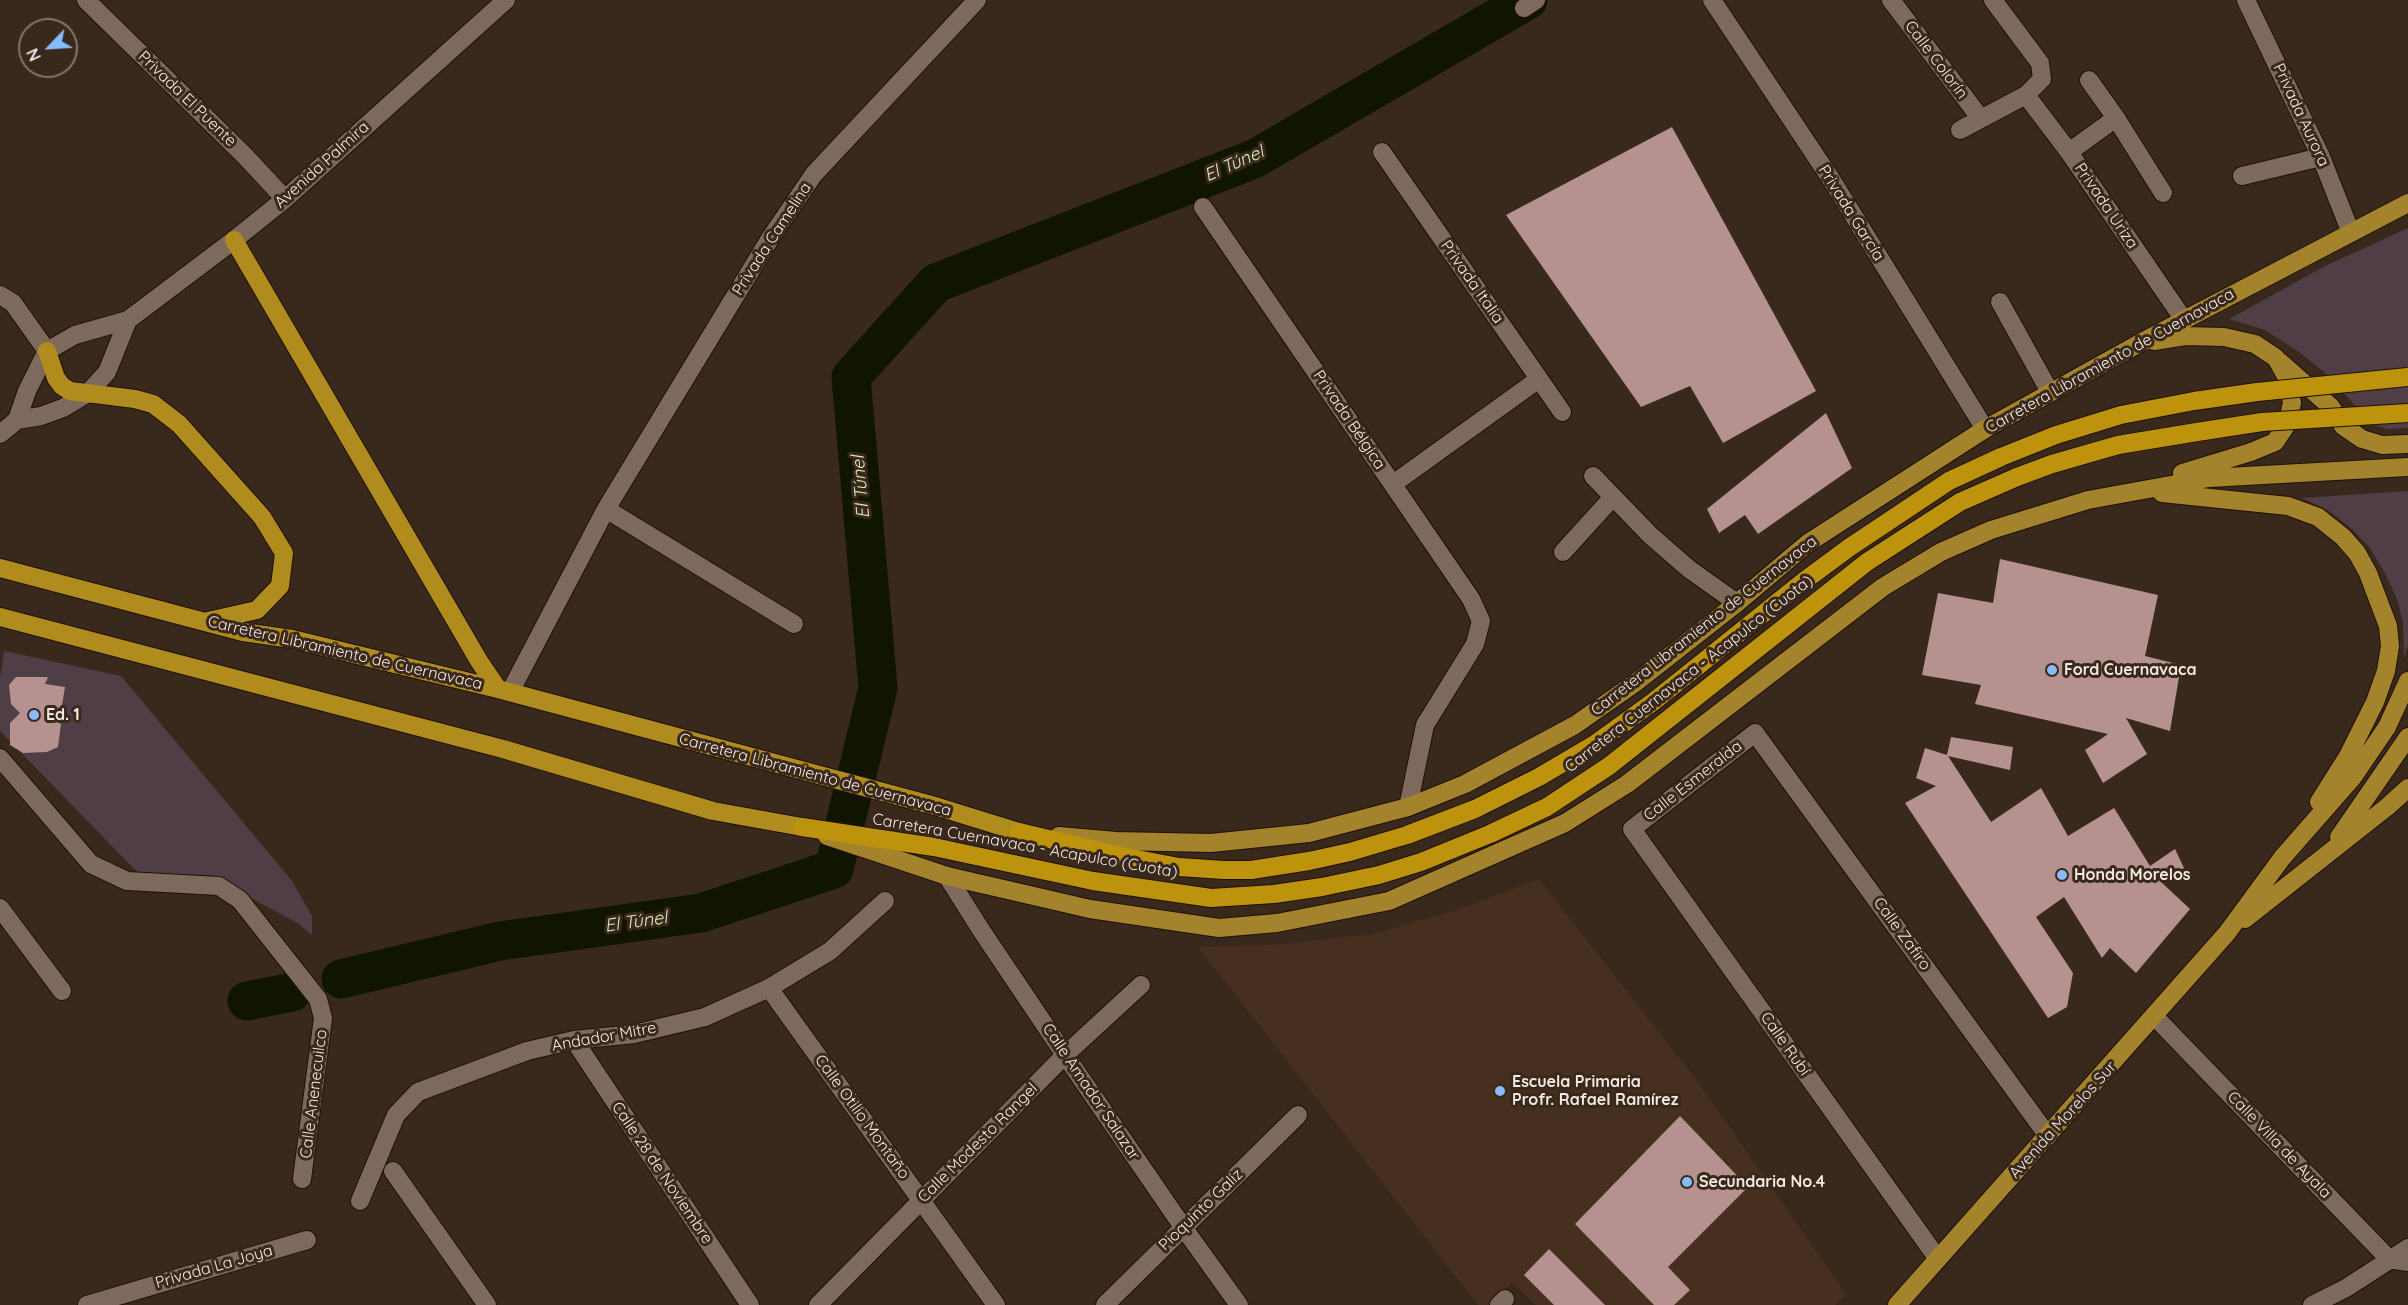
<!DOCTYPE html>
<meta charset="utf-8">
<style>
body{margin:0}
#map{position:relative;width:2408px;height:1305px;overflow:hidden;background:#39281c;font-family:Quicksand,sans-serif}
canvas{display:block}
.north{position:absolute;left:18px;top:18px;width:60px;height:60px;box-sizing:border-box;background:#39281c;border:2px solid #84756b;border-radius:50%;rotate:245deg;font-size:16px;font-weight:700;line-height:24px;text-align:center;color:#f5e9e2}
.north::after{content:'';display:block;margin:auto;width:21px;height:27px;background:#87bbfb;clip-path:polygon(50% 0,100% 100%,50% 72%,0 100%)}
</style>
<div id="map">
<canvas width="2408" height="1305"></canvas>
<div class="north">N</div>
</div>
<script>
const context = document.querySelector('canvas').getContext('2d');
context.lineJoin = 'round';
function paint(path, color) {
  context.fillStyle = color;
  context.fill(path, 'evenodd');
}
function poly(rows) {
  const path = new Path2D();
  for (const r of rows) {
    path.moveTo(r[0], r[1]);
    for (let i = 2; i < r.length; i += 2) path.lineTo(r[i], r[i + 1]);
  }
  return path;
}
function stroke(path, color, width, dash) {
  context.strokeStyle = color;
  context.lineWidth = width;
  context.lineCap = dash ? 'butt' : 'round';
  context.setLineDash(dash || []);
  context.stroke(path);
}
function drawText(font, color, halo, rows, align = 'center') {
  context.font = font + ' Quicksand,sans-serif';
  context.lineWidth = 6;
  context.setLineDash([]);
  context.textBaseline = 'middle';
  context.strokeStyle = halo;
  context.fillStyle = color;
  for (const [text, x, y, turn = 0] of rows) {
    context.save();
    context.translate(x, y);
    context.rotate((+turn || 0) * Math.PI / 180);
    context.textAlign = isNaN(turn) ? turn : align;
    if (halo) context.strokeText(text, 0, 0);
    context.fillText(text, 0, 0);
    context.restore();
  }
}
paint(poly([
 [1539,879,1698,1082,1846,1294,1835,1305,1536,1305,1513,1282,1489,1305,1478,1305,1198,947,1276,945,1372,934,1460,909]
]), '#462f1f');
paint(poly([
 [2408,228,2408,428,2386,429,2371,424,2329,376,2299,352,2265,330,2229,319,2325,266],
 [2408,491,2408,645,2404,659,2403,623,2398,602,2386,575,2370,548,2352,529,2329,511,2302,498],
 [4,651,121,676,292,881,312,916,312,935,299,924,220,881,140,875,0,731,0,678]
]), '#503e46');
stroke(poly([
 [341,979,500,941,701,913,834,869,878,688,851,377,936,283,1254,159,1528,0],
 [247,1001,292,992]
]), '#101500', 39);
paint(poly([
 [1672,127,1816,391,1723,443,1690,386,1641,407,1506,215],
 [1826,413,1852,468,1758,534,1745,515,1719,533,1707,509],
 [2000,559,2158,595,2145,656,2181,665,2170,731,2126,718,2147,754,2103,783,2085,750,2108,734,1975,704,1981,685,1922,675,1938,593,1993,603],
 [16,677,48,677,45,684,65,687,62,705,49,716,61,724,58,747,47,752,23,753,10,745,10,723,20,713,11,704,9,685],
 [1951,737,2013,747,2010,770,1948,756,1991,822,2041,788,2068,836,2114,808,2150,866,2175,849,2184,868,2160,881,2190,909,2136,973,2110,948,2102,958,2064,897,2036,917,2073,973,2067,1007,2048,1018,1905,803,1936,786,1916,778,1925,748,1947,755],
 [1680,1116,1748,1187,1668,1267,1690,1290,1674,1305,1654,1305,1575,1224],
 [1549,1249,1605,1305,1554,1305,1524,1275]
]), '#b5928f');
const minor = poly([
 [86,0,245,156,285,199],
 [1712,0,1831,179,1985,429],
 [1891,0,1981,119],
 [2246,0,2321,157,2351,233],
 [1524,8,1536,0],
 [2089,80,2116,118,2163,193],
 [2026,95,2069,152,2184,320],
 [1960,130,2026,95,2042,79,2040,63,1993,0],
 [1382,152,1562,412],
 [2069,152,2116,118],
 [2242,176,2321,157],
 [1203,207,1471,599,1481,621,1475,644,1425,725,1408,807],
 [0,295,13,303,47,351],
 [2000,302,2050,392],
 [1593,476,1650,535,1689,569,1737,603],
 [1393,484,1539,379],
 [606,509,794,624],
 [1563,552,1613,497],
 [510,692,606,509,771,237,814,174,977,0],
 [0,758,91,864,127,881,219,886,240,900,318,999,323,1018,302,1179],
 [947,876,981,930,1065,1055,1183,1227,1239,1305],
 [0,908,62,991],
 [769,988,996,1305],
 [2155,1017,2389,1259,2408,1262],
 [574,1040,750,1305],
 [393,1171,487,1305],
 [360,1201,396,1115,418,1092,527,1051,574,1040,634,1034,705,1017,769,988,830,951,885,901],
 [1938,1259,1632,829,1755,733,2048,1136],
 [87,1305,307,1240],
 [818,1305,1065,1055,1141,985],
 [1105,1305,1298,1115],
 [1499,1305,1505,1299],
 [2312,1305,2346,1288,2408,1248]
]);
const secondary = poly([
 [17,420,27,391,47,351,75,335,128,320,234,240,285,199,506,0],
 [0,434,17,420,41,416,63,408,88,393,107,372,128,320]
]);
const primary = poly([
 [2154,341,2185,336,2224,337,2255,344,2276,358,2287,378,2292,403,2287,424,2275,442,2251,452,2182,473],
 [2280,362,2331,407,2343,426,2362,439,2382,445,2408,444],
 [2162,493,2288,506,2318,517,2343,537,2357,553,2368,573,2388,626,2390,646,2386,671,2375,702,2348,756,2319,802],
 [827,836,947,876,1090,909,1219,928,1277,923,1389,901,1565,823,1627,784,1883,587,1941,552,1991,530,2088,500,2209,478,2408,467],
 [1059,836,1116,841,1211,843,1309,833,1408,807,1465,784,1575,725,1635,683,1737,603,1808,543,1985,429,2140,343,2408,203],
 [2339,837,2408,737],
 [2245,919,2387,807,2408,788],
 [1897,1305,2227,933,2282,858,2353,777,2387,727,2408,681]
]);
const trunk = poly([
 [234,240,479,661,498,689],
 [47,351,56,378,62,386,70,391,135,399,153,404,179,424,262,517,284,553,280,586,257,610,208,621],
 [0,568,243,632,292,639,498,689,935,806,1019,832],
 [0,617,503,749,713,811,802,827]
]);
const motorway = poly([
 [802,827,934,847,1093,881,1211,898,1274,894,1322,887,1379,875,1421,862,1490,834,1547,807,1609,766,1867,562,1960,502,2017,477],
 [1019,832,1121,856,1179,867,1224,870,1251,870,1309,861,1350,852,1407,835,1475,809,1539,777,1595,744,1653,702,1804,581,1850,547,1949,481,2001,457]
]);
stroke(minor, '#201006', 20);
stroke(secondary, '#201006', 20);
stroke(primary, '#201006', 20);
stroke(trunk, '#201006', 20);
stroke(motorway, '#201006', 20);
stroke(minor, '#7e6a5d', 18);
stroke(secondary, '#7e6a5d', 18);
stroke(primary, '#a4832d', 18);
stroke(trunk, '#b08b1d', 18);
stroke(motorway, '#bd930d', 18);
const motorwayBridge = poly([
 [2001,457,2056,435,2121,415,2194,401,2257,392,2408,377],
 [2017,477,2052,464,2118,445,2197,432,2262,422,2408,413]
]);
stroke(motorwayBridge, '#201006', 20, []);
stroke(motorwayBridge, '#bd930d', 18);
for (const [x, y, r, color] of [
 [2052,670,6,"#87bbfb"],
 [34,715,6,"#87bbfb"],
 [2062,875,6,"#87bbfb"],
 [1500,1091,6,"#87bbfb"],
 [1687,1182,6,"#87bbfb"]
]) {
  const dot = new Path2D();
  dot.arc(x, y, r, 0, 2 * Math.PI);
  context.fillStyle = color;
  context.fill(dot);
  stroke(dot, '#39281c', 2);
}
drawText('16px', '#f5e9e2', '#39281c', [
 ["Calle Colorín",1936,60,53],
 ["Privada El Puente",187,99,44],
 ["Privada Aurora",2301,115,65],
 ["Avenida Palmira",322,165,-42],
 ["Privada Uriza",2106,206,56],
 ["Privada García",1851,213,58],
 ["Privada Camelina",772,239,-57],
 ["Privada Italia",1472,282,55],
 ["Carretera Libramiento de Cuernavaca",2110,361,-29],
 ["Privada Bélgica",1349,420,56],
 ["Carretera Libramiento de Cuernavaca",1704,626,-38],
 ["Carretera Libramiento de Cuernavaca",345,653,13],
 ["Carretera Cuernavaca - Acapulco (Cuota)",1689,674,-38],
 ["Carretera Libramiento de Cuernavaca",815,775,15],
 ["Calle Esmeralda",1693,781,-38],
 ["Carretera Cuernavaca - Acapulco (Cuota)",1025,846,10],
 ["Calle Zafiro",1902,934,54],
 ["Andador Mitre",604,1037,-10],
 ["Calle Rubí",1785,1044,55],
 ["Calle Amador Salazar",1091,1092,56],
 ["Calle Anenecuilco",314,1094,-83],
 ["Calle Otilio Montaño",862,1117,54],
 ["Avenida Morelos Sur",2063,1120,-48],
 ["Calle Modesto Rangel",978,1143,-45],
 ["Calle Villa de Ayala",2279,1145,46],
 ["Calle 28 de Noviembre",662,1173,56],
 ["Pioquinto Galiz",1201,1210,-44],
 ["Privada La Joya",214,1267,-16]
]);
drawText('bold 16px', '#f5e9e2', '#39281c', [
 ["Ford Cuernavaca",2064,670],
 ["Ed. 1",46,715],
 ["Honda Morelos",2074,875],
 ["Escuela Primaria",1512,1082],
 ["Profr. Rafael Ramírez",1512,1100],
 ["Secundaria No.4",1699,1182]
], 'left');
drawText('italic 18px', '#dbeab4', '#39281c', [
 ["El Túnel",1234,164,-24],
 ["El Túnel",861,487,-95],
 ["El Túnel",636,922,-8]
]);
</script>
